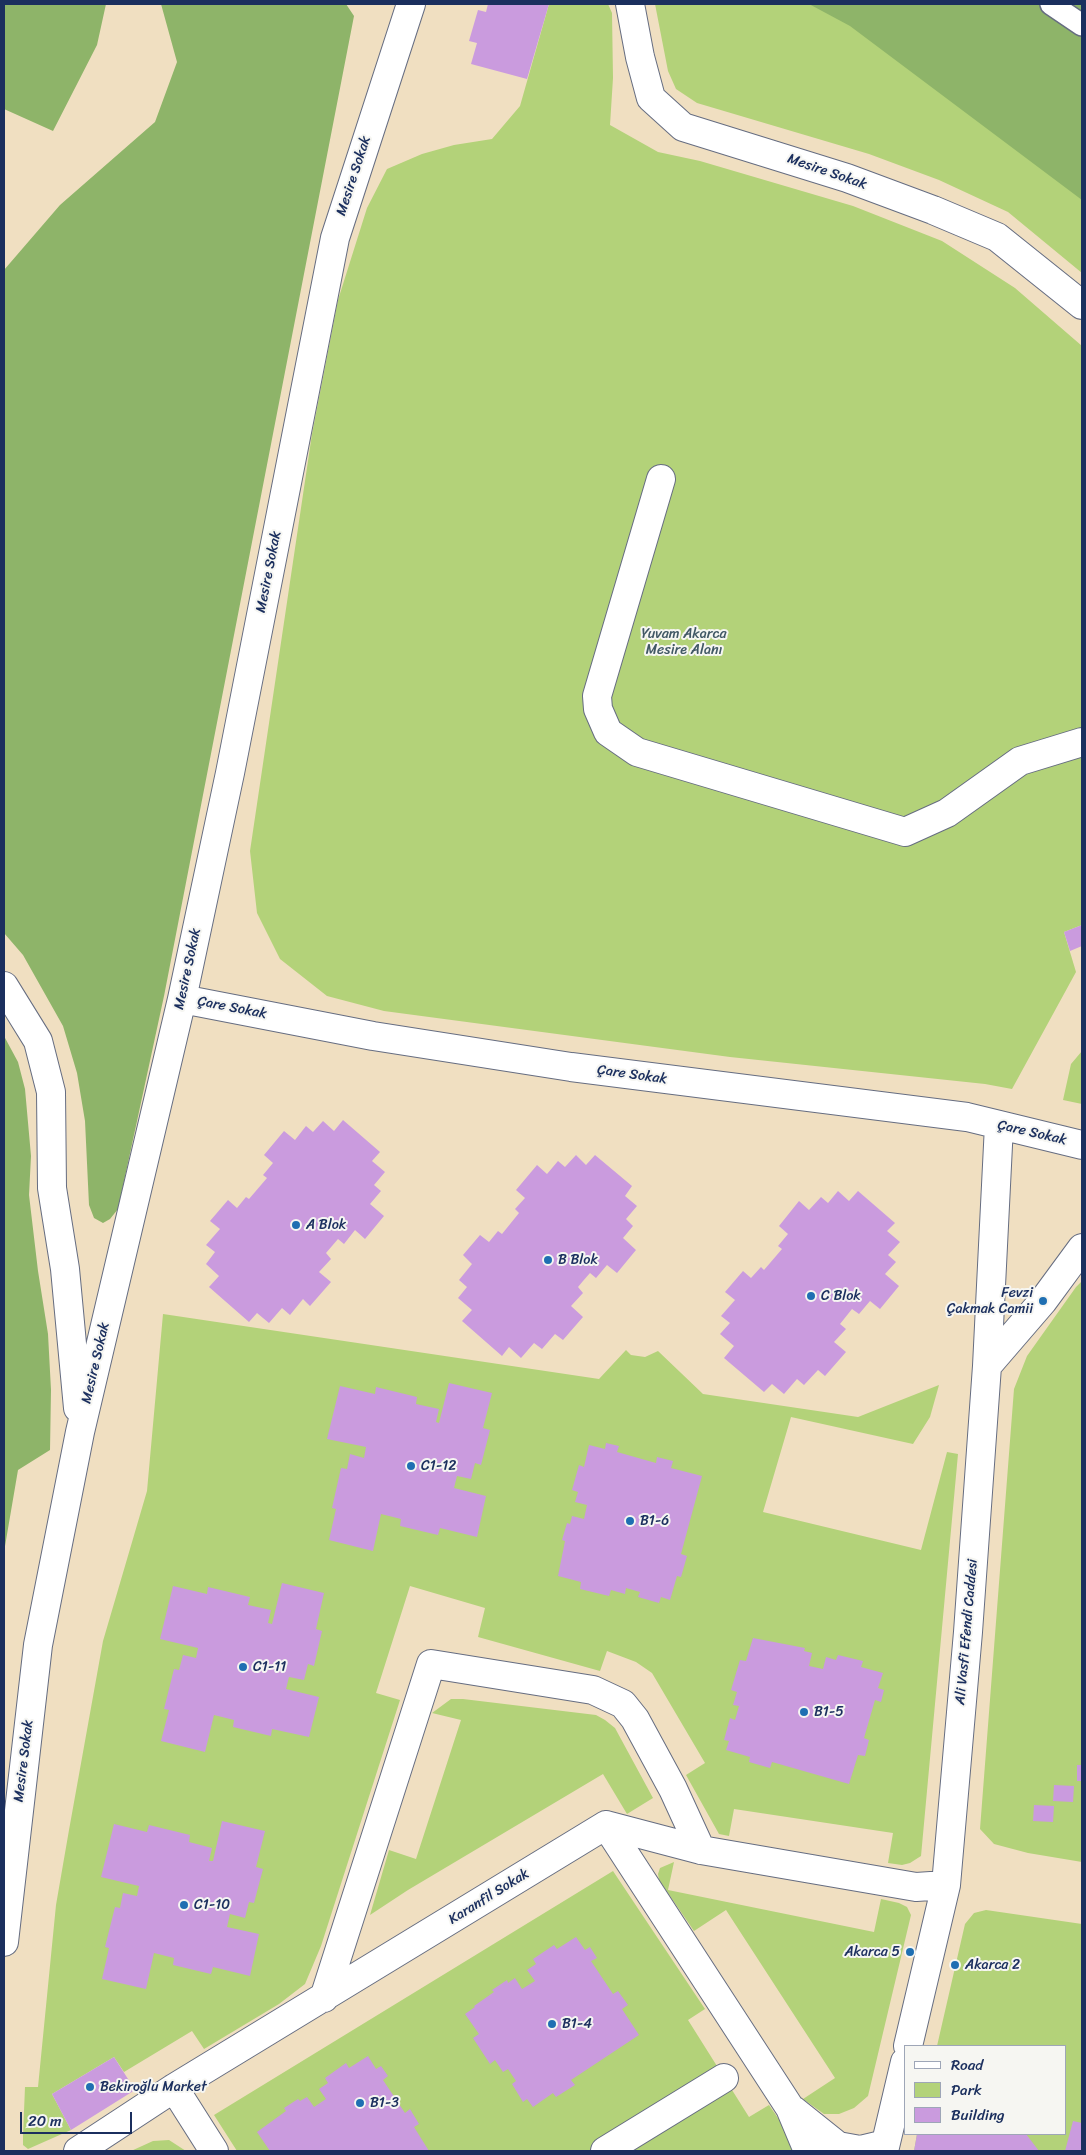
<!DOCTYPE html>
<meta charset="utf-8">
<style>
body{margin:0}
#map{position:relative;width:1086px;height:2155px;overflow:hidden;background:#f0dfc1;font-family:Sriracha,sans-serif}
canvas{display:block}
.frame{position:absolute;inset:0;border:5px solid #1b2f5e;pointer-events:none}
.legend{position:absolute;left:904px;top:2045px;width:162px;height:90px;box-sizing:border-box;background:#f6f6f2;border:1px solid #9ea6b7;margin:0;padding:6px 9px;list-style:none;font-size:15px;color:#1b2f5e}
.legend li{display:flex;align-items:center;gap:10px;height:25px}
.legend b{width:25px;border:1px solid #9ea6b7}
.scale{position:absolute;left:20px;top:2112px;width:112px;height:22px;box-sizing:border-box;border:2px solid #1b2f5e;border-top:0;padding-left:6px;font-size:15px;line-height:18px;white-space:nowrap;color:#1b2f5e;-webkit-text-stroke:4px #f6f6f2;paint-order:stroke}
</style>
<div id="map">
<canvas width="1086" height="2155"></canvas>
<div class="frame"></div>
<ul class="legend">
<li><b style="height:6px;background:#fff"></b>Road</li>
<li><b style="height:14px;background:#b3d279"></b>Park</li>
<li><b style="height:14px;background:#ca9bde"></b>Building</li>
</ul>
<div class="scale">20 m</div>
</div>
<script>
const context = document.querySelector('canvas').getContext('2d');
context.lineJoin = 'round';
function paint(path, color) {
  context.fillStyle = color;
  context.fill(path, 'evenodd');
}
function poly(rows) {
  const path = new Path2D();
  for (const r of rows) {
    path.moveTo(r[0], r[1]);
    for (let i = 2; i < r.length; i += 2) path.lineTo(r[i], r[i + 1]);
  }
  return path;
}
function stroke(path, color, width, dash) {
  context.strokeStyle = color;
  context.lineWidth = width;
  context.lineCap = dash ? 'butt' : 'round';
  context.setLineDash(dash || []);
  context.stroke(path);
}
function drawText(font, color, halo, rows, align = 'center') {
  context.font = font + ' Sriracha,sans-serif';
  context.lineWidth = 4;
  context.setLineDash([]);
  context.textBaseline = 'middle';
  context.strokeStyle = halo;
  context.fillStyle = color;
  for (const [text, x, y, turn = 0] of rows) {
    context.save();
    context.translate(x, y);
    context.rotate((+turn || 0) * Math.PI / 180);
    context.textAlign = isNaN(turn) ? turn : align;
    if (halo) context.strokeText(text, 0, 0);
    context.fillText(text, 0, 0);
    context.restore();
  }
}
paint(poly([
 [549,4,608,4,612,13,613,78,610,125,658,152,700,161,853,206,942,241,1015,288,1082,346,1082,925,1064,932,1076,972,1012,1089,985,1084,730,1057,384,1011,327,996,280,959,257,913,250,851,312,434,338,300,367,208,387,169,422,154,454,145,492,139,520,106],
 [655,4,1051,4,1082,25,1082,273,1008,212,939,180,869,154,697,103,676,89,668,71],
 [1082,1051,1082,1104,1063,1100,1071,1064],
 [1082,1281,1082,1862,1028,1853,994,1844,980,1829,1014,1389,1027,1356,1076,1287],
 [163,1314,599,1379,626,1350,631,1355,645,1357,658,1351,703,1394,858,1417,939,1385,930,1417,913,1444,791,1417,763,1512,921,1550,947,1452,958,1454,921,1856,910,1863,902,1865,888,1863,893,1833,734,1809,729,1836,719,1834,686,1775,705,1763,652,1673,636,1662,607,1651,600,1671,478,1637,485,1608,410,1586,376,1693,400,1700,321,1946,305,1984,279,2004,204,2049,192,2031,124,2072,114,2057,52,2094,71,2130,28,2149,23,2145,23,2136,25,2087,38,2087,56,1905,69,1830,103,1641,147,1491],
 [451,1699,463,1699,596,1715,605,1720,615,1728,653,1798,627,1814,603,1774,408,1890,370,1915,389,1850,416,1859,461,1720,432,1713],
 [674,1862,668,1890,874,1932,881,1899,899,1903,907,1907,911,1915,868,2096,854,2108,839,2114,824,2114,803,2099,835,2078,726,1910,694,1931,659,1880,658,1874,660,1868],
 [613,1871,705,2009,688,2020,749,2117,769,2105,796,2144,798,2151,237,2151,214,2115],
 [986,1910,1082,1924,1082,2151,914,2151,917,2134,1065,2134,1065,2046,937,2046,965,1924,974,1913],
 [169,2140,186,2151,131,2151,153,2141]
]), '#b3d279');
paint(poly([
 [4,4,106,4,97,45,53,131,4,109],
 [161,4,346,4,354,16,164,996,118,1209,110,1219,103,1223,94,1218,89,1205,85,1121,77,1073,63,1026,23,955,4,933,4,270,60,205,155,122,177,62],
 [809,4,1082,4,1082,200,850,26],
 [4,1036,18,1062,25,1089,31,1156,29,1195,38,1271,48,1334,51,1390,50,1450,18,1470,4,1552]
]), '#8eb469');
paint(poly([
 [488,4,549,4,527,79,471,64,477,43,469,41,478,10,486,12],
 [1082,925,1082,946,1070,951,1064,932],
 [343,1120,380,1152,372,1161,385,1172,374,1185,381,1191,370,1204,384,1216,365,1239,355,1230,344,1244,338,1239,326,1253,331,1259,319,1272,331,1282,310,1306,303,1299,290,1315,282,1308,269,1323,257,1313,249,1322,209,1287,219,1276,206,1264,215,1252,206,1245,220,1229,210,1221,228,1200,237,1208,246,1197,249,1199,267,1178,263,1175,273,1163,264,1155,284,1131,295,1140,306,1126,313,1132,323,1121,334,1131],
 [576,1155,586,1165,595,1155,632,1186,625,1196,637,1206,626,1219,633,1226,623,1238,636,1250,617,1273,607,1265,596,1278,590,1273,583,1281,578,1287,583,1293,571,1306,583,1317,563,1340,555,1334,542,1349,534,1343,521,1358,509,1347,502,1356,462,1321,472,1310,458,1298,467,1287,459,1280,472,1264,463,1255,480,1235,489,1242,498,1231,502,1234,519,1213,515,1209,525,1198,516,1190,537,1165,547,1174,558,1161,565,1167],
 [838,1191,849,1201,858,1191,895,1223,887,1231,900,1242,888,1255,896,1262,885,1274,899,1286,880,1309,870,1301,859,1314,852,1309,840,1324,846,1329,834,1342,846,1352,825,1376,818,1370,804,1385,797,1379,784,1394,772,1384,764,1392,724,1358,734,1346,720,1334,730,1323,721,1316,735,1300,725,1292,743,1271,751,1278,761,1267,764,1270,782,1249,778,1246,788,1234,779,1226,799,1201,809,1210,821,1197,828,1203],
 [449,1383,492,1393,483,1428,490,1430,481,1465,475,1463,471,1479,457,1476,454,1488,486,1496,477,1537,440,1528,438,1535,400,1526,401,1519,381,1514,373,1551,329,1540,336,1509,332,1508,341,1468,347,1469,350,1454,364,1458,366,1447,327,1439,340,1386,375,1394,376,1387,417,1397,416,1404,439,1409,436,1422,439,1423],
 [606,1443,619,1446,617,1452,656,1463,657,1457,673,1461,671,1468,702,1476,681,1554,687,1556,681,1577,677,1576,670,1600,661,1597,659,1603,638,1597,640,1592,626,1588,625,1594,611,1590,609,1596,580,1589,581,1582,558,1576,565,1541,562,1540,567,1523,570,1524,572,1516,584,1519,587,1505,575,1502,578,1492,572,1490,579,1465,584,1467,589,1445,605,1449],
 [282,1583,324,1593,316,1629,322,1631,314,1666,308,1664,304,1680,289,1677,286,1689,319,1697,309,1737,272,1729,271,1736,233,1727,234,1720,214,1715,205,1752,161,1741,169,1710,164,1709,174,1669,179,1670,183,1655,196,1658,198,1648,160,1639,173,1586,207,1594,208,1587,250,1597,248,1605,271,1610,268,1623,272,1624],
 [753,1638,805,1648,804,1651,812,1653,809,1666,823,1669,826,1657,836,1660,838,1655,863,1661,861,1667,883,1673,878,1688,884,1690,881,1702,875,1700,864,1738,869,1740,865,1756,858,1755,849,1784,772,1762,770,1768,749,1762,750,1757,726,1750,729,1741,724,1740,730,1718,735,1720,739,1706,733,1705,737,1692,731,1690,740,1660,746,1661],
 [1077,1765,1082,1765,1082,1781,1077,1781],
 [1054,1785,1074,1786,1073,1802,1053,1801],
 [1034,1805,1054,1806,1053,1822,1033,1821],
 [222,1821,265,1831,256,1867,263,1869,254,1903,249,1902,245,1918,230,1914,227,1927,259,1934,250,1976,213,1967,211,1974,173,1965,174,1958,154,1953,146,1989,102,1979,109,1948,105,1947,115,1907,120,1908,123,1893,137,1896,139,1886,101,1877,114,1824,147,1832,149,1825,190,1835,189,1842,212,1848,209,1861,213,1861],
 [576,1937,585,1950,590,1947,597,1958,591,1961,613,1994,618,1991,628,2005,622,2009,639,2035,571,2080,575,2085,556,2097,553,2093,533,2107,527,2099,523,2102,512,2084,516,2081,508,2069,503,2072,495,2060,490,2064,473,2038,479,2034,465,2014,475,2007,474,2006,494,1992,492,1990,507,1980,508,1983,515,1978,522,1989,535,1981,527,1970,536,1964,533,1959,554,1945,557,1949],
 [368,2056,376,2069,381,2066,388,2076,383,2080,405,2113,410,2109,419,2124,414,2127,429,2151,270,2151,257,2132,286,2111,284,2108,298,2099,300,2101,307,2097,314,2107,326,2099,319,2089,328,2083,325,2078,346,2063,349,2068],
 [114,2057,135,2090,71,2130,52,2094],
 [1073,2121,1082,2123,1082,2151,1065,2151],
 [917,2134,1026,2134,1039,2151,914,2151]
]), '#ca9bde');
const service = poly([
 [1051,4,1082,25]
]);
const pedestrian = poly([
 [661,479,597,696,598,709,608,732,637,752,905,832,947,813,1020,761,1082,742],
 [605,2151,724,2078]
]);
const minor = poly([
 [630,4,640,57,651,98,683,127,847,178,933,210,997,237,1082,305],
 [4,986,38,1041,51,1092,52,1188,65,1269,78,1408],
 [182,999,373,1036,571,1067,967,1117,1082,1145],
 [987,1366,999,1125],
 [606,1825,790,2108,808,2151],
 [4,1942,38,1645,80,1432,182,999,230,773,335,238,411,4],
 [324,1998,431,1664,593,1690,623,1704,635,1719,673,1789,701,1850],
 [908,2046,946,1885,968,1632,987,1366,1043,1301,1082,1248],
 [174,2088,214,2151],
 [793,2110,838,2146,860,2150,885,2144],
 [78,2151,174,2088,606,1825,701,1850,916,1887,946,1885],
 [884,2151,905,2062]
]);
stroke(service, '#666d81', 24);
stroke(pedestrian, '#666d81', 30);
stroke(minor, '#666d81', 30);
stroke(service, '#fff', 21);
stroke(pedestrian, '#fff', 28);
stroke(minor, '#fff', 28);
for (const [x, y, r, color] of [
 [296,1225,5,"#1f6fb2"],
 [548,1260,5,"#1f6fb2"],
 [811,1296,5,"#1f6fb2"],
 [1043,1301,5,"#1f6fb2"],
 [411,1466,5,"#1f6fb2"],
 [630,1521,5,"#1f6fb2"],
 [243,1667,5,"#1f6fb2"],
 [804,1712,5,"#1f6fb2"],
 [184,1905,5,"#1f6fb2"],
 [910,1952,5,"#1f6fb2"],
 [955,1965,5,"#1f6fb2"],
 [552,2024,5,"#1f6fb2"],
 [90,2087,5,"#1f6fb2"],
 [360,2103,5,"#1f6fb2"]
]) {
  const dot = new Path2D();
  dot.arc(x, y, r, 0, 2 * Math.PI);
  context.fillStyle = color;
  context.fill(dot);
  stroke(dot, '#f6f6f2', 2);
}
drawText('14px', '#1b2f5e', '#f6f6f2', [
 ["Mesire Sokak",827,172,19],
 ["Mesire Sokak",354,176,-72],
 ["Mesire Sokak",269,572,-79],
 ["Mesire Sokak",188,969,-78],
 ["Çare Sokak",232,1008,11],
 ["Çare Sokak",632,1075,8],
 ["Çare Sokak",1032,1133,13],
 ["Mesire Sokak",96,1363,-77],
 ["Ali Vasfi Efendi Caddesi",967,1632,-85],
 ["Mesire Sokak",24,1761,-83],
 ["Karanfil Sokak",489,1897,-32]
]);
drawText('14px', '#415865', '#f6f6f2', [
 ["Yuvam Akarca",684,634],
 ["Mesire Alanı",684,650]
]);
drawText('14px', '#1b2f5e', '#f6f6f2', [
 ["A Blok",306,1225],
 ["B Blok",558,1260],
 ["Fevzi",1033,1293,"right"],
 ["Çakmak Camii",1033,1309,"right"],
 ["C Blok",821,1296],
 ["C1-12",421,1466],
 ["B1-6",640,1521],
 ["C1-11",253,1667],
 ["B1-5",814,1712],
 ["C1-10",194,1905],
 ["Akarca 5",900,1952,"right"],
 ["Akarca 2",965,1965],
 ["B1-4",562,2024],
 ["Bekiroğlu Market",100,2087],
 ["B1-3",370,2103]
], 'left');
</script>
